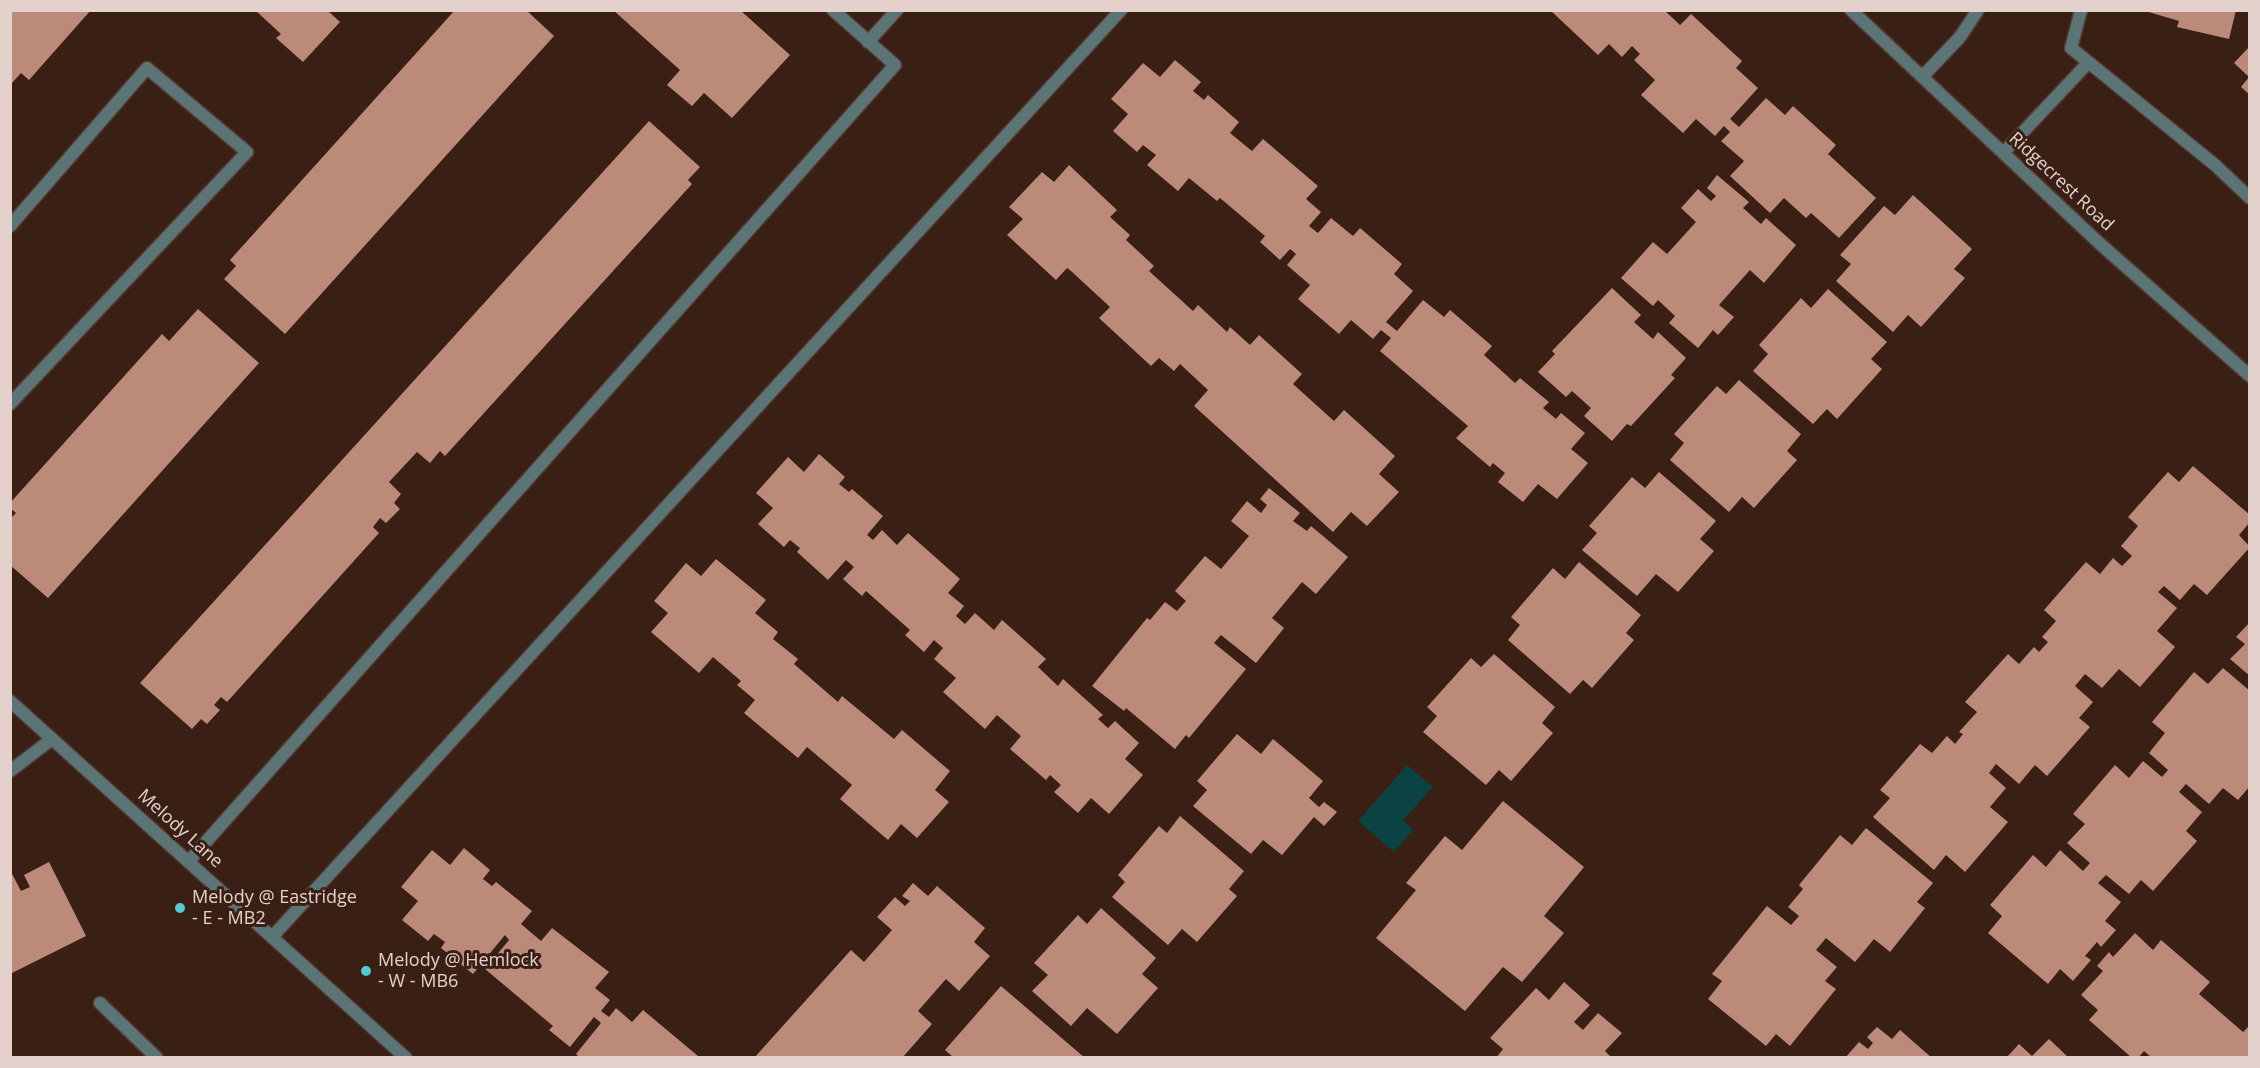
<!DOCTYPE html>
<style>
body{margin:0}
#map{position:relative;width:2260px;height:1068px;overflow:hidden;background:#3a1f15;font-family:"Open Sans",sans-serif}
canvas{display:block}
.frame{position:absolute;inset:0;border:12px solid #e4d1cb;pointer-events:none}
</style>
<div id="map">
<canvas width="2260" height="1068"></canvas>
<div class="frame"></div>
</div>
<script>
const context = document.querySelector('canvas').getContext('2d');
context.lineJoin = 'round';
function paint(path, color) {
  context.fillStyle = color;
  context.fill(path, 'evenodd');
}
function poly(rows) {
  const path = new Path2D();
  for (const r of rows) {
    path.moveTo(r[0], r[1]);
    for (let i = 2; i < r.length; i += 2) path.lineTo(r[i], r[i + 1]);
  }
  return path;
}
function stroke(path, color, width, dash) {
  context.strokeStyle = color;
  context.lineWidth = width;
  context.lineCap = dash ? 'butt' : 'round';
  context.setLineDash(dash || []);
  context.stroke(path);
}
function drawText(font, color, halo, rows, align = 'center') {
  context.font = font + ' "Open Sans",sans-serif';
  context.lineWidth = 6;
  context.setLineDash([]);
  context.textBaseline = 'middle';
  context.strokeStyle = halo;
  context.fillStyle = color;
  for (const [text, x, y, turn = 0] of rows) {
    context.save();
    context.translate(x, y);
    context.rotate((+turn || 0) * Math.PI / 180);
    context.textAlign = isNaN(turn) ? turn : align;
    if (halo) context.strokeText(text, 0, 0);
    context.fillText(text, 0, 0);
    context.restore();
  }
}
paint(poly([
 [1407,765,1433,787,1403,820,1413,830,1394,852,1358,821]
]), '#0b4244');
paint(poly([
 [10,10,91,10,29,80,21,73,12,83],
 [255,10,327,10,340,22,303,62,276,38,281,34],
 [455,10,526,10,554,36,285,334,224,279,236,266,230,260],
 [613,10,740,10,790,55,732,118,704,93,692,106,667,85,680,70],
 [1550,10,1664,10,1680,25,1691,14,1742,61,1736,68,1758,88,1730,119,1739,127,1766,98,1785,115,1793,106,1836,145,1828,154,1876,198,1839,238,1811,213,1806,218,1784,198,1770,213,1730,176,1744,161,1721,141,1730,132,1724,126,1715,136,1696,119,1683,133,1641,95,1655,80,1634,60,1640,54,1632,46,1622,57,1609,44,1598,55],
 [2142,10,2236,10,2229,39,2177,27,2179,21],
 [2250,46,2250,95,2241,87,2249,77,2234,63],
 [1175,60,1201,82,1193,91,1204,100,1208,95,1239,122,1230,133,1252,151,1263,139,1318,186,1306,199,1321,212,1309,226,1318,233,1331,218,1353,236,1360,228,1402,264,1394,274,1413,291,1386,322,1397,331,1423,300,1444,317,1450,310,1492,346,1484,355,1515,383,1520,378,1549,402,1543,408,1556,419,1561,413,1585,433,1571,449,1588,463,1557,499,1538,484,1523,502,1498,482,1505,473,1493,463,1490,467,1456,438,1468,426,1380,351,1391,338,1381,330,1373,339,1351,320,1339,334,1298,299,1310,285,1287,265,1296,254,1290,249,1280,260,1260,242,1265,236,1220,198,1217,201,1189,178,1178,191,1147,165,1156,155,1143,145,1137,152,1113,131,1128,114,1111,99,1143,63,1160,77],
 [649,121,700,167,688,180,692,184,445,456,440,451,430,463,417,452,389,482,401,494,394,503,400,509,386,523,380,518,373,527,379,533,227,702,221,697,214,705,220,710,207,724,201,719,192,729,140,683],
 [1069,165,1117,210,1110,217,1130,235,1126,240,1154,266,1149,271,1193,311,1198,305,1227,332,1230,327,1250,345,1259,335,1302,374,1293,384,1334,421,1344,410,1395,456,1379,474,1399,492,1367,526,1351,512,1333,532,1194,406,1208,390,1180,364,1174,371,1159,358,1151,366,1099,318,1110,307,1071,271,1067,268,1056,280,1007,235,1023,219,1009,207,1042,172,1054,182],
 [1717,175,1749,202,1743,208,1761,224,1766,218,1796,245,1764,283,1750,270,1719,305,1734,317,1718,335,1713,330,1698,348,1669,323,1675,316,1658,300,1653,306,1621,278,1653,242,1667,254,1696,222,1681,208,1698,189,1711,201,1716,196,1707,188],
 [1913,195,1972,249,1954,269,1965,278,1921,327,1908,315,1893,332,1836,281,1851,264,1840,255,1884,206,1895,215],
 [1612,288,1641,315,1634,322,1653,339,1658,332,1686,358,1671,375,1675,378,1631,426,1627,424,1612,441,1584,416,1591,408,1572,391,1566,397,1538,372,1555,354,1552,351],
 [1828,289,1887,342,1871,359,1882,369,1837,419,1827,409,1813,424,1753,371,1768,354,1759,345,1801,298,1811,308],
 [198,309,259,363,48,598,10,565,10,519,16,513,10,508,10,503,162,334,169,341],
 [1739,380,1801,434,1787,451,1797,460,1754,508,1742,497,1729,512,1670,460,1684,443,1674,434,1717,386,1726,394],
 [819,454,845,477,839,484,849,492,852,489,883,516,867,535,873,540,882,530,897,545,908,533,960,579,948,593,964,606,956,616,965,624,975,613,994,630,1002,620,1046,659,1038,667,1058,686,1063,679,1103,715,1098,719,1108,728,1115,721,1139,743,1125,759,1143,775,1109,814,1091,798,1078,813,1054,792,1061,785,1050,775,1046,780,1010,749,1021,736,997,715,985,729,943,692,956,678,934,659,943,648,934,640,924,652,905,635,910,630,866,591,862,596,843,579,854,567,846,560,828,580,797,552,800,548,790,540,784,547,758,524,773,508,756,493,788,457,804,472],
 [2193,466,2250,515,2250,522,2239,535,2250,547,2207,595,2194,584,2180,600,2164,586,2158,592,2177,608,2157,631,2175,647,2140,687,2119,669,2102,688,2085,674,2075,686,2093,702,2079,718,2090,727,2047,776,2035,765,2019,784,1996,764,1989,773,2006,788,1990,807,2008,822,1965,872,1946,855,1934,870,1873,817,1890,798,1880,790,1920,744,1932,753,1947,736,1955,744,1963,734,1959,732,1977,712,1965,702,2008,654,2019,664,2034,647,2039,652,2048,642,2042,637,2056,621,2044,610,2086,562,2100,574,2113,558,2122,566,2132,556,2121,546,2138,526,2128,517,2168,472,2179,482],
 [1659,472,1716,521,1700,539,1714,551,1678,592,1656,574,1637,596,1582,550,1597,533,1589,526,1632,477,1645,488],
 [1269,488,1300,513,1293,521,1307,531,1311,526,1348,557,1316,594,1302,582,1272,618,1284,628,1256,663,1221,635,1214,643,1246,669,1189,738,1186,735,1175,749,1126,708,1124,711,1092,686,1147,618,1150,620,1165,602,1177,611,1186,601,1175,591,1205,556,1221,569,1249,536,1231,521,1247,501,1261,513,1267,505,1260,499],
 [716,559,766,600,755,613,778,632,773,639,798,659,794,664,838,702,842,696,894,739,902,730,950,771,935,790,949,802,917,838,901,824,888,840,840,799,852,785,807,747,798,758,744,713,755,700,737,685,741,681,713,657,699,673,651,632,668,613,654,601,686,563,701,576],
 [1579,562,1641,615,1626,633,1634,640,1592,688,1583,680,1570,694,1508,640,1520,625,1511,617,1553,568,1565,579],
 [2250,622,2250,676,2230,659,2245,644,2236,637],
 [1494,654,1555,707,1542,723,1553,733,1511,781,1499,770,1486,785,1423,732,1437,716,1427,707,1471,658,1481,667],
 [2223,668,2250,691,2250,786,2238,800,2223,788,2209,804,2186,784,2179,792,2202,812,2186,831,2197,841,2153,891,2141,880,2129,894,2106,875,2098,883,2121,902,2105,921,2116,930,2101,947,2097,942,2085,956,2091,960,2073,981,2060,969,2048,984,1988,933,2002,916,1990,905,2033,855,2046,867,2060,850,2083,871,2090,863,2067,843,2085,824,2073,814,2115,765,2129,778,2143,761,2162,777,2168,770,2149,753,2165,733,2152,722,2194,672,2208,684],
 [1237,734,1261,754,1273,739,1323,781,1309,798,1319,807,1324,802,1337,812,1324,826,1314,817,1282,855,1263,840,1251,854,1193,806,1207,790,1197,781],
 [1503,801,1584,867,1544,916,1564,933,1522,982,1503,967,1465,1011,1376,938,1416,890,1406,883,1445,836,1462,850],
 [1180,816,1244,871,1229,889,1237,896,1197,942,1182,929,1168,945,1112,897,1125,882,1118,875,1159,826,1167,833],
 [1866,828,1933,883,1917,902,1925,908,1890,952,1874,939,1855,962,1826,938,1816,950,1837,967,1825,981,1836,989,1790,1046,1776,1034,1766,1046,1708,999,1722,981,1712,974,1767,906,1791,925,1799,916,1788,907,1803,889,1799,885,1840,835,1852,845],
 [464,848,490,870,483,879,492,886,496,882,532,911,521,924,541,941,552,928,609,972,595,988,610,1000,601,1011,609,1017,616,1008,632,1022,643,1010,698,1056,697,1058,580,1058,576,1054,601,1023,594,1017,570,1047,549,1030,553,1026,485,969,509,940,505,935,473,974,441,948,445,942,434,934,428,941,402,920,418,901,401,887,432,850,450,865],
 [49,862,86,936,10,974,10,870,21,891,30,887,24,875],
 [913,883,928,896,937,886,985,928,974,942,990,956,959,991,946,979,918,1011,932,1024,902,1058,754,1058,851,950,864,962,892,930,877,917,895,897,905,906,910,901,902,896],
 [1101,908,1156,958,1142,974,1158,988,1117,1034,1087,1008,1071,1026,1032,991,1048,975,1034,963,1078,915,1087,924],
 [2135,933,2153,950,2161,940,2210,982,2199,994,2243,1032,2250,1025,2250,1058,2152,1058,2144,1051,2138,1058,2132,1058,2089,1020,2098,1010,2081,995,2103,971,2097,966,2109,952,2113,957],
 [1564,982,1590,1005,1574,1022,1583,1030,1598,1013,1622,1033,1605,1051,1612,1058,1496,1058,1503,1049,1490,1038,1536,988,1549,1000],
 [1001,986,1085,1058,954,1058,945,1050],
 [1877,1027,1892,1039,1900,1030,1932,1058,1845,1058,1859,1042,1868,1049,1873,1043,1867,1037],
 [2049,1039,2069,1058,2006,1058,2019,1044,2032,1056]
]), '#bc8a78');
const service = poly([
 [2081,10,2071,48,2215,165,2250,198],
 [868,42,897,10],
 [1923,76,1960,37,1978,10],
 [2004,152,2088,63],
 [10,226,147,68,247,152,10,404],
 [10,771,52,739],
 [189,861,895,65,833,10],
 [272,937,1121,10],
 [100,1003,157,1058]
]);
const tertiary = poly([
 [1851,10,2098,242,2250,376],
 [10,701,406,1058]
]);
stroke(service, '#553b32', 15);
stroke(tertiary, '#553b32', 15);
stroke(service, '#5b7576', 12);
stroke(tertiary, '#5b7576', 12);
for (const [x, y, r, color] of [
 [180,908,6,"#51ccd1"],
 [366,971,6,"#51ccd1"]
]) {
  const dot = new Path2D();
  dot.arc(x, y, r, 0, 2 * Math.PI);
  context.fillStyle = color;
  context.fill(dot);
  stroke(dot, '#3a1f15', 2);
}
drawText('18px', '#e4d1cb', '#3a1f15', [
 ["Ridgecrest Road",2061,182,43],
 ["Melody Lane",180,829,42]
]);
drawText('18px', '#e4d1cb', '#3a1f15', [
 ["Melody @ Eastridge",192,898],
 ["- E - MB2",192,919],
 ["Melody @ Hemlock",378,961],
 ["- W - MB6",378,982]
], 'left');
</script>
